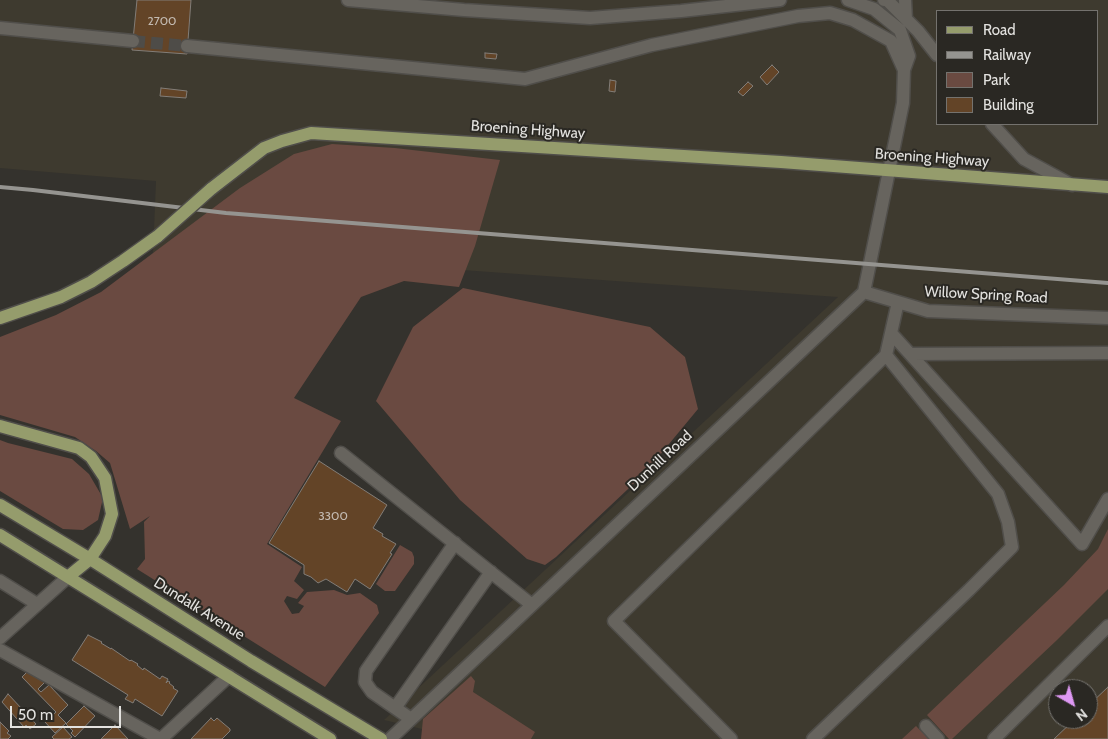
<!DOCTYPE html>
<style>
body{margin:0}
#map{position:relative;width:1108px;height:739px;overflow:hidden;background:#34322d;font-family:Cabin,sans-serif}
canvas{display:block}
.legend{position:absolute;left:936px;top:10px;width:162px;height:115px;box-sizing:border-box;background:#2a2823;border:1px solid #74726e;margin:0;padding:6px 9px;list-style:none;font-size:15px;color:#e3e2df}
.legend li{display:flex;align-items:center;gap:10px;height:25px}
.legend b{width:25px;border:1px solid #74726e}
.north{position:absolute;left:1048px;top:679px;width:50px;height:50px;box-sizing:border-box;background:#2a2823;border:1px solid #74726e;border-radius:50%;rotate:142deg;font-size:14px;font-weight:700;line-height:20px;text-align:center;color:#e3e2df}
.north::after{content:'';display:block;margin:auto;width:18px;height:22px;background:#de98f3;clip-path:polygon(50% 0,100% 100%,50% 72%,0 100%)}
.scale{position:absolute;left:10px;top:706px;width:111px;height:22px;box-sizing:border-box;border:2px solid #e3e2df;border-top:0;padding-left:6px;font-size:15px;line-height:18px;white-space:nowrap;color:#e3e2df;-webkit-text-stroke:4px #2a2823;paint-order:stroke}
</style>
<div id="map">
<canvas width="1108" height="739"></canvas>
<ul class="legend">
<li><b style="height:6px;background:#959c6c"></b>Road</li>
<li><b style="height:6px;background:#959490"></b>Railway</li>
<li><b style="height:14px;background:#6a4a41"></b>Park</li>
<li><b style="height:14px;background:#634427"></b>Building</li>
</ul>
<div class="north">N</div>
<div class="scale">50 m</div>
</div>
<script>
const context = document.querySelector('canvas').getContext('2d');
context.lineJoin = 'round';
function paint(path, color) {
  context.fillStyle = color;
  context.fill(path, 'evenodd');
}
function poly(rows) {
  const path = new Path2D();
  for (const r of rows) {
    path.moveTo(r[0], r[1]);
    for (let i = 2; i < r.length; i += 2) path.lineTo(r[i], r[i + 1]);
  }
  return path;
}
function stroke(path, color, width, dash) {
  context.strokeStyle = color;
  context.lineWidth = width;
  context.lineCap = dash ? 'butt' : 'round';
  context.setLineDash(dash || []);
  context.stroke(path);
}
function drawText(font, color, halo, rows, align = 'center') {
  context.font = font + ' Cabin,sans-serif';
  context.lineWidth = 4;
  context.setLineDash([]);
  context.textBaseline = 'middle';
  context.strokeStyle = halo;
  context.fillStyle = color;
  for (const [text, x, y, turn = 0] of rows) {
    context.save();
    context.translate(x, y);
    context.rotate((+turn || 0) * Math.PI / 180);
    context.textAlign = isNaN(turn) ? turn : align;
    if (halo) context.strokeText(text, 0, 0);
    context.fillText(text, 0, 0);
    context.restore();
  }
}
paint(poly([
 [0,0,1108,0,1108,739,438,739,422,729,384,720,838,297,365,263,142,521,156,181,0,168],
 [937,11,1097,11,1097,124,937,124],
 [1058,689,1088,689,1088,719,1058,719]
]), '#3e3a2f');
paint(poly([
 [332,144,395,148,500,160,475,246,459,287,404,281,361,297,294,398,341,421,267,544,302,567,294,581,304,590,297,599,287,596,284,601,292,614,299,613,304,606,298,603,307,592,334,590,347,595,360,593,377,605,379,613,325,687,137,569,145,559,144,522,150,516,130,529,110,463,96,451,75,437,0,415,0,337,56,315,101,292,240,188,294,154],
 [463,288,650,327,685,357,698,409,645,473,556,557,545,565,527,559,460,500,376,401,413,327],
 [0,440,8,443,72,459,89,474,103,498,98,520,83,530,63,529,0,491],
 [1108,529,1108,589,1057,640,952,739,949,739,927,715,1064,585,1098,549],
 [400,545,412,552,414,557,414,564,395,591,385,591,376,584],
 [471,676,475,681,473,692,535,732,531,739,421,739,423,719],
 [916,726,929,739,902,739]
]), '#6a4a41');
const building = poly([
 [137,0,191,0,187,54,132,50,137,0],
 [485,53,497,54,496,59,485,58,485,53],
 [772,65,779,72,767,85,760,77,772,65],
 [610,80,616,81,615,92,609,91,610,80],
 [748,82,753,86,743,96,738,92,748,82],
 [161,88,187,91,186,98,160,96,161,88],
 [319,461,387,505,373,528,383,534,382,536,396,544,390,553,392,554,370,589,355,579,347,592,326,579,318,583,311,577,304,574,304,565,269,543,319,461],
 [88,635,102,642,101,643,111,649,111,648,130,661,131,660,138,664,137,665,143,670,144,668,160,679,162,676,168,679,166,683,168,681,170,682,169,683,174,687,173,688,178,691,162,716,135,699,133,703,125,699,128,695,72,660,88,635],
 [27,672,45,682,38,689,41,692,49,685,68,705,58,715,66,723,55,733,45,722,56,712,22,677,27,672],
 [1108,687,1108,739,1054,739,1075,719,1088,719,1088,706,1108,687],
 [8,694,36,724,30,729,26,725,24,727,2,702,8,694],
 [84,706,95,716,75,737,71,733,73,731,66,724,84,706],
 [211,718,214,721,217,718,230,729,230,731,222,739,191,739,211,718],
 [0,722,9,731,7,733,11,736,8,739,0,739,0,722],
 [115,725,128,739,101,739,115,725],
 [63,727,72,737,69,739,54,739,52,737,63,727]
]);
paint(building, '#634427');
stroke(building, '#827d78', 1);
stroke(poly([
 [133,41,187,46]
]), '#4e4c48', 12, [12, 6]);
const minor = poly([
 [348,0,464,10,590,18,681,11,780,0],
 [884,0,887,0,918,31,937,55],
 [905,0,906,19],
 [0,28,133,41],
 [187,46,525,79,652,45,798,16,830,13,853,20,891,41,904,70],
 [992,124,1024,159,1072,185],
 [864,292,928,311,1108,318],
 [891,333,1082,544,1108,499],
 [910,354,1108,353],
 [341,453,532,605],
 [0,581,37,604],
 [0,638,69,576],
 [0,650,160,739],
 [395,708,491,572],
 [411,719,372,692,365,682,366,671,455,543],
 [926,726,938,739],
 [161,739,229,676],
 [390,739,864,292,903,103,904,70,909,56,900,30,874,9,848,0],
 [731,739,614,621,886,355,898,302],
 [813,739,969,590,1012,547,1008,522,998,494,886,355],
 [994,739,1108,626]
]);
const major = poly([
 [211,189,264,148,282,141,311,133,781,162,1108,187],
 [0,318,61,297,91,282,123,261,158,236],
 [0,426,79,448,91,457,105,478,112,514,105,536,90,559,69,576],
 [0,505,90,559,251,661,381,739],
 [0,535,330,739]
]);
stroke(minor, '#504e4a', 15);
stroke(major, '#504e4a', 15);
stroke(minor, '#67645e', 12);
stroke(major, '#959c6c', 12);
stroke(poly([
 [0,187,33,190,226,213,1108,283]
]), '#959490', 4);
const majorBridge = poly([
 [158,236,211,189]
]);
stroke(majorBridge, '#504e4a', 15, []);
stroke(majorBridge, '#959c6c', 12);
drawText('12px', '#c3bab1', null, [
 ["2700",162,21],
 ["3300",333,516]
]);
drawText('15px', '#e3e2df', '#2a2823', [
 ["Broening Highway",528,130,4],
 ["Broening Highway",932,158,4],
 ["Willow Spring Road",986,295,3],
 ["Dunhill Road",660,461,-43],
 ["Dundalk Avenue",199,609,32]
]);
</script>
